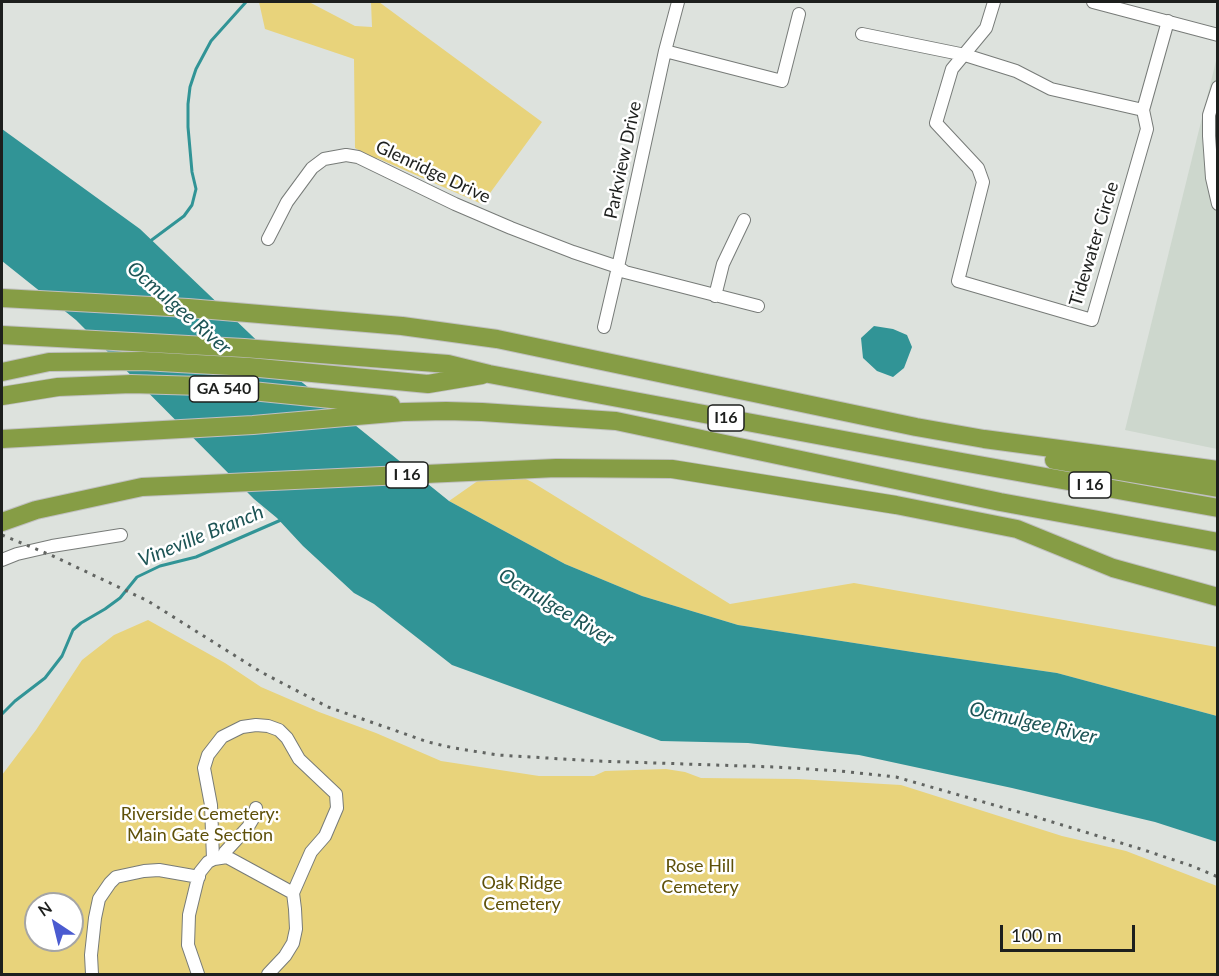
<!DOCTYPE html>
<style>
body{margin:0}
#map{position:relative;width:1219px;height:976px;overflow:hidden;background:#dde2dd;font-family:Lato,sans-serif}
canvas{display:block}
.frame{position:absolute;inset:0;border:3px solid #1d1f1d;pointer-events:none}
.north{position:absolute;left:24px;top:892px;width:60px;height:60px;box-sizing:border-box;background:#fff;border:2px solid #a5a5a5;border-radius:50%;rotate:325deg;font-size:16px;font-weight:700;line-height:24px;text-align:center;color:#1d1f1d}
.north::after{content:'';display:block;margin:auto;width:21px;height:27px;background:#4b5bd0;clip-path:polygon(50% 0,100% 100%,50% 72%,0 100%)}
.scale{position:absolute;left:1000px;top:925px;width:135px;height:27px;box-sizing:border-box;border:3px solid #1d1f1d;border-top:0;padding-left:8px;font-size:18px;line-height:21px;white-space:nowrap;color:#1d1f1d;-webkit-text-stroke:4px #fff;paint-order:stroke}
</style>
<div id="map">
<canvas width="1219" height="976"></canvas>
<div class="frame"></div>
<div class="north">N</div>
<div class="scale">100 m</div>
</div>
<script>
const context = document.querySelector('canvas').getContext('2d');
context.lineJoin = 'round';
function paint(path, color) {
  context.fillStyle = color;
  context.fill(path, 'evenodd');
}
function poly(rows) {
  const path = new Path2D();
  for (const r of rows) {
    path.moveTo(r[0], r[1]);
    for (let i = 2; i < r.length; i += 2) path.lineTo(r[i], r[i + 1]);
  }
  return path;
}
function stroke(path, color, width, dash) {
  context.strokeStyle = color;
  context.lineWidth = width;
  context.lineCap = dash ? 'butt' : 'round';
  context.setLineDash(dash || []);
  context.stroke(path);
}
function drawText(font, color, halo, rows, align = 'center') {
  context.font = font + ' Lato,sans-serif';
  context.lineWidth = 5;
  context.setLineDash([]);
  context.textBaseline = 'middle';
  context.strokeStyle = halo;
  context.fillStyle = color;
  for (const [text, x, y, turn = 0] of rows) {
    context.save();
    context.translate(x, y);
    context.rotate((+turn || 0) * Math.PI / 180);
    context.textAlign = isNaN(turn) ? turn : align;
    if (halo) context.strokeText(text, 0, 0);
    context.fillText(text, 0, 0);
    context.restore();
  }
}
paint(poly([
 [1217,57,1217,449,1125,430]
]), '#cdd7cd');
paint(poly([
 [259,2,309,2,355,26,372,27,371,2,379,2,542,122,482,204,377,158,377,160,355,148,354,59,265,29],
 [499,466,532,482,730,604,854,583,1217,647,1217,716,1057,673,919,653,738,625,642,596,565,564,449,501],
 [148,620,225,663,261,687,319,712,376,733,441,761,539,776,594,776,605,771,666,769,685,772,701,778,797,779,901,785,1062,836,1126,851,1217,886,1217,974,2,974,2,775,36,730,82,660,114,635],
 [36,904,72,904,72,940,36,940]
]), '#e8d37b');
paint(poly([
 [2,129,140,229,293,375,449,501,565,564,642,596,738,625,919,653,1057,673,1217,716,1217,842,1155,822,1012,788,859,755,748,743,661,741,452,665,374,604,354,593,303,546,277,518,254,499,76,320,2,261],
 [874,326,893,329,907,335,912,347,904,368,893,377,877,371,863,358,861,338]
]), '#319496');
stroke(poly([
 [149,242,184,216,192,205,196,189,192,172,188,127,188,104,190,87,196,69,211,41,246,2],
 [2,714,15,701,45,678,62,656,73,630,81,623,105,609,120,598,137,577,160,566,196,557,281,520]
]), '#319496', 3);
const minor = poly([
 [994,2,986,28,952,69,936,123,978,168,983,182,958,281,1092,320,1147,129,1143,110,1168,21],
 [1093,2,1218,35],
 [862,34,965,55,1016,71,1051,89,1143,110],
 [665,51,782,81,799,14],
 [1218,87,1209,115,1209,136,1212,178,1218,204],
 [268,239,287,202,312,168,324,159,346,155,358,157,455,204,511,228,573,252,618,267,625,272,758,306],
 [715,296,723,264,744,220],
 [604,327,618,267,665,51,678,2],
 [2,560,17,554,52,546,121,535],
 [223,857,225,852,248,827,254,817,256,808],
 [213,859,211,805,204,768,208,755,222,737,242,727,256,725,268,726,279,730,287,738,299,759,336,794,337,808,325,836,311,852,293,893,295,909,296,929,293,943,285,956,268,974],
 [92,974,91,955,95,918,99,899,110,883,116,877,144,871,159,870,199,877],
 [198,974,188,945,189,915,197,882,200,872,208,862,214,859,227,857,293,893]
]);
const highway = poly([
 [2,298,188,308,402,326,497,339,916,427,984,439,1218,470],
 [2,335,244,348,448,364,489,374,962,462,1218,508],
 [2,372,49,362,143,361,249,367,428,384,482,375],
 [2,396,58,387,131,384,202,386,391,405],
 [2,439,253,425,403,412,446,411,482,412,616,421,1000,502,1218,542],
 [1054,460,1218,488],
 [2,522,36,510,142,487,556,468,672,469,896,505,1017,529,1113,568,1218,597]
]);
stroke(minor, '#777b78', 14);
stroke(highway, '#c0c0c0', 20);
stroke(minor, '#fff', 12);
stroke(highway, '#869d45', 18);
stroke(poly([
 [2,535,53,556,148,601,261,672,328,707,428,742,454,748,498,755,596,761,775,767,840,771,896,777,1036,817,1141,849,1192,866,1218,877]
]), '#626562', 3, [3, 6]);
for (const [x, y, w] of [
 [224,389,69],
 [726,418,36],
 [407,475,42],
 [1090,485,42]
]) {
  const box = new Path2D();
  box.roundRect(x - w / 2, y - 13, w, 26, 4.5);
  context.fillStyle = '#fff';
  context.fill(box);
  stroke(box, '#1d1f1d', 1.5);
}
drawText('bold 16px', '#1d1f1d', null, [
 ["GA 540",224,389],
 ["I16",726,418],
 ["I 16",407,475],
 ["I 16",1090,485]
]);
drawText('18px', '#1d1f1d', '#fff', [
 ["Parkview Drive",623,160,-78],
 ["Glenridge Drive",433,172,25],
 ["Tidewater Circle",1094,244,-73]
]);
drawText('18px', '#5e5009', '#fff', [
 ["Riverside Cemetery:",200,814],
 ["Main Gate Section",200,835],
 ["Rose Hill",700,866],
 ["Cemetery",700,887],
 ["Oak Ridge",522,883],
 ["Cemetery",522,904]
]);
drawText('italic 20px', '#1d5455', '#fff', [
 ["Ocmulgee River",179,308,41],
 ["Vineville Branch",201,536,-22],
 ["Ocmulgee River",556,607,31],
 ["Ocmulgee River",1033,723,13]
]);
</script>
